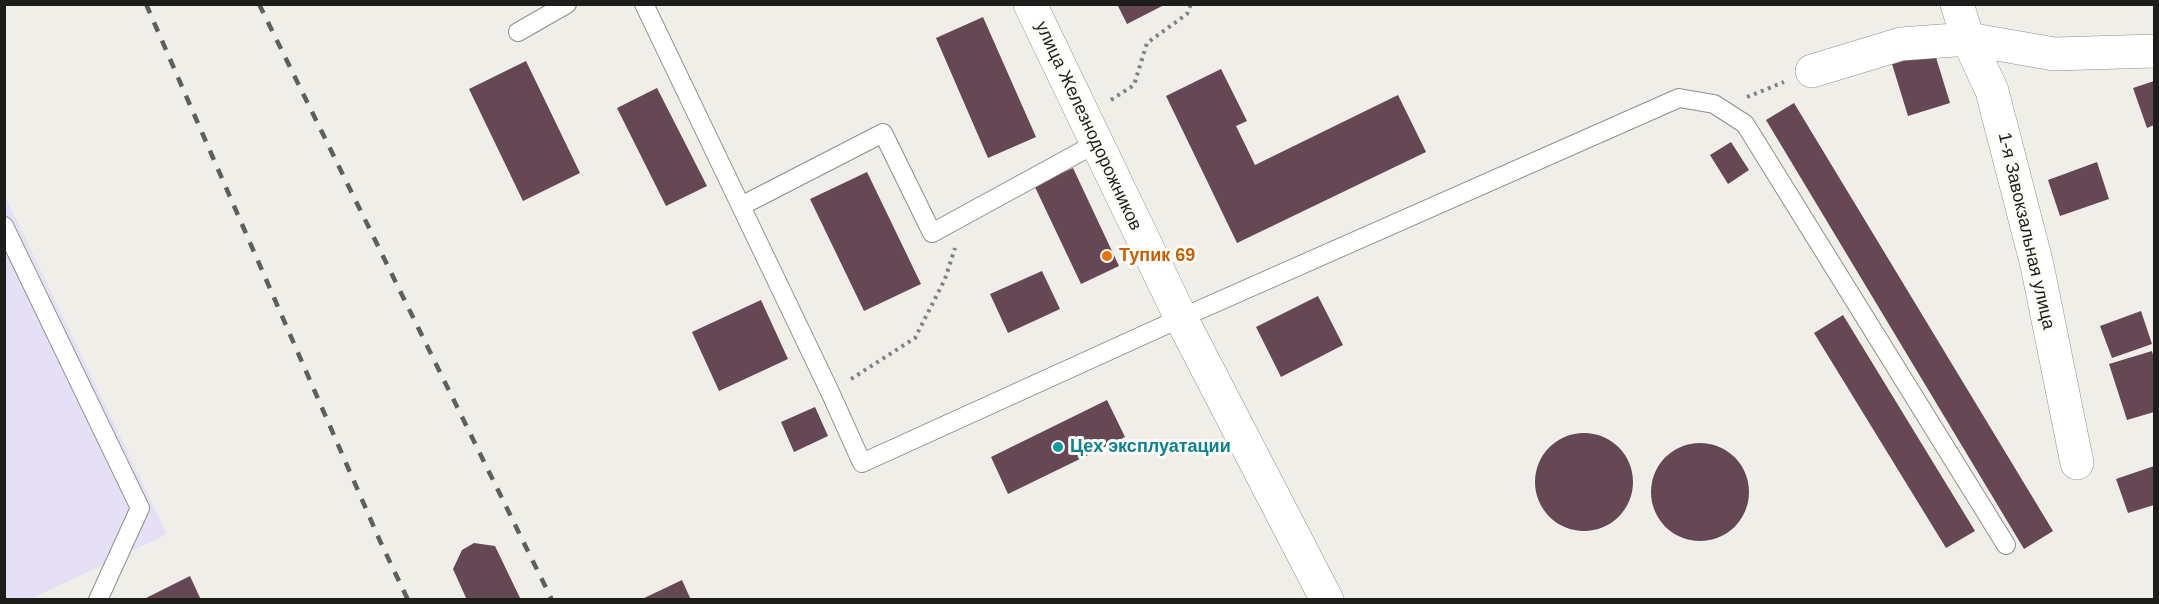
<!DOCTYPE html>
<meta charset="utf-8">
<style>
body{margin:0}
#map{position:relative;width:2159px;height:604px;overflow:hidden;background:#efeee9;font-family:Arial,sans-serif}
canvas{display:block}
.frame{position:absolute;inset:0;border:6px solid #1d1d1b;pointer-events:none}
</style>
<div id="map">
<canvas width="2159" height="604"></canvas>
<div class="frame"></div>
</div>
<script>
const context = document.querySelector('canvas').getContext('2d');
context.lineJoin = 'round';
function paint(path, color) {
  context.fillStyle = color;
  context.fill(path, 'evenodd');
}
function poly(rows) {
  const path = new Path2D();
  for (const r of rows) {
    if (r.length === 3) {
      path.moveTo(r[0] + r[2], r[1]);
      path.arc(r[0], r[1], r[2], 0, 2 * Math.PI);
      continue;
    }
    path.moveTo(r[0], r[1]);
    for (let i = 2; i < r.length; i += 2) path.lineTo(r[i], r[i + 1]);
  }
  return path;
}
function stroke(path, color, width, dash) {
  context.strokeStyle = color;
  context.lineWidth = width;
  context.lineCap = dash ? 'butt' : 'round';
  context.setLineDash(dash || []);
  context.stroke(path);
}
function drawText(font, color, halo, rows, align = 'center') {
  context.font = font + ' Arial,sans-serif';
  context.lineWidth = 6;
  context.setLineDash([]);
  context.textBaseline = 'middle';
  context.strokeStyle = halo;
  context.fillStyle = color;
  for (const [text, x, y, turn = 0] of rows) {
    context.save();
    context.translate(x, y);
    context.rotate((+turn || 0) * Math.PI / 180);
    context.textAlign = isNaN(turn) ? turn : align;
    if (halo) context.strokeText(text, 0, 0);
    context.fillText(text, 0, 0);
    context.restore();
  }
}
paint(poly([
 [4,194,167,534,31,599,5,599]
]), '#e6e0f6');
paint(poly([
 [1117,4,1166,4,1127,24],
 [983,17,1036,137,988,158,936,38],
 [1934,51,1950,103,1908,116,1892,64],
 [526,61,580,173,523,201,469,89],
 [1221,69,1247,121,1236,126,1255,165,1398,95,1426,152,1237,243,1166,96],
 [2154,81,2154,125,2147,128,2133,88],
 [657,88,707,186,666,206,617,108],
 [1794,103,2053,531,2024,549,1766,120],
 [1731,142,1749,170,1728,184,1710,155],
 [2097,162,2109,199,2060,216,2048,180],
 [1073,168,1119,266,1081,284,1034,185],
 [867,172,921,284,864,311,810,199],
 [1042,271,1060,309,1008,333,990,294],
 [1318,296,1343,345,1281,377,1256,327],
 [761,300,788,359,719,391,692,332],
 [2141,311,2152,344,2112,358,2100,326],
 [1843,315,1975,531,1946,548,1814,333],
 [2152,351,2154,359,2154,412,2127,420,2109,364],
 [1107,400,1125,437,1008,494,991,457],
 [815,407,828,436,794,452,781,422],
 [1584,482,49],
 [1700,492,49],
 [2154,466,2154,505,2128,513,2116,479],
 [474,543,495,546,521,600,467,600,453,569,462,550],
 [190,576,201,600,142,600],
 [682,580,691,600,640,600]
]), '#654854');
const lane = poly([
 [644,4,830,392,862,463,1181,318,1679,98,1714,104,1745,124,2006,545],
 [518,32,567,4],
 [741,206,883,133,932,233,1095,144],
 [4,226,140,508,98,600]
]);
const street = poly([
 [1030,4,1181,318,1327,600],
 [1957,4,1968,39,1992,91,2037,265,2077,463],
 [1812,71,1901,44,1968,39,2054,54,2154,51]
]);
stroke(lane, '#8e8d88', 20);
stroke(street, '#8e8d88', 34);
stroke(poly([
 [1747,97,1784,82],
 [1111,100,1134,85,1147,43,1187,14,1191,4],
 [851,379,915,338,945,279,955,248]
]), '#83827f', 4, [3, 4.5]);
stroke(lane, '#fff', 18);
stroke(street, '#fff', 33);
stroke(poly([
 [146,4,380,541,408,600],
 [259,4,552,600]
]), '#5e5e5b', 4.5, [10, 10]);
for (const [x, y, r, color] of [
 [1107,256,6,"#e8710a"],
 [1058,447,6,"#0f9aa8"]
]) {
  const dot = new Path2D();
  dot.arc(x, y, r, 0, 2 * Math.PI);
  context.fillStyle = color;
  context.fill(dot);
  stroke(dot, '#fdfbf6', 2);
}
drawText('18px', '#1d1d1b', '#fdfbf6', [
 ["улица Железнодорожников",1088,126,65],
 ["1-я Завокзальная улица",2026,231,77]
]);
drawText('bold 18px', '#c56008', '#fdfbf6', [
 ["Тупик 69",1119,256]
], 'left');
drawText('bold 18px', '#0d838f', '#fdfbf6', [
 ["Цех эксплуатации",1070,447]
], 'left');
</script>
